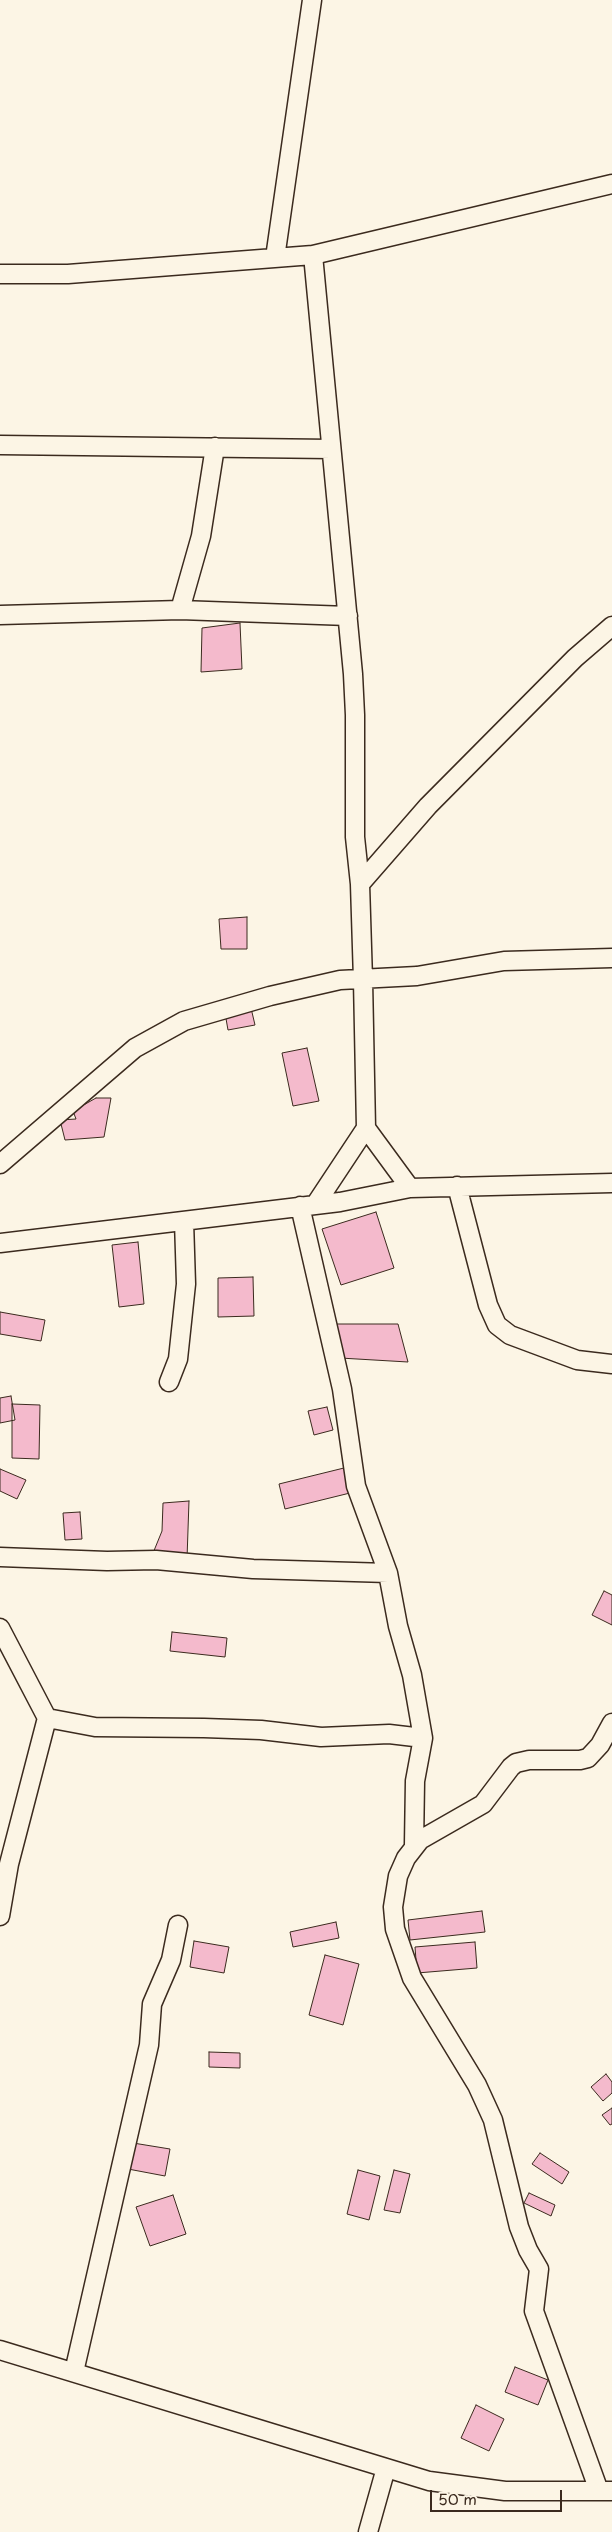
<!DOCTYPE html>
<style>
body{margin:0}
#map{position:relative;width:612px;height:2532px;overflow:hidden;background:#fcf5e5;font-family:"Playpen Sans",sans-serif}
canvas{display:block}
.scale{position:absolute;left:430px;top:2490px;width:132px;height:22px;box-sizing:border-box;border:2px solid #3b2a1e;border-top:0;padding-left:6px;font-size:15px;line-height:18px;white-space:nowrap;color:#3b2a1e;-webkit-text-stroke:4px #fcf5e5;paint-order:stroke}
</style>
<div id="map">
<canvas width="612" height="2532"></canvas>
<div class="scale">50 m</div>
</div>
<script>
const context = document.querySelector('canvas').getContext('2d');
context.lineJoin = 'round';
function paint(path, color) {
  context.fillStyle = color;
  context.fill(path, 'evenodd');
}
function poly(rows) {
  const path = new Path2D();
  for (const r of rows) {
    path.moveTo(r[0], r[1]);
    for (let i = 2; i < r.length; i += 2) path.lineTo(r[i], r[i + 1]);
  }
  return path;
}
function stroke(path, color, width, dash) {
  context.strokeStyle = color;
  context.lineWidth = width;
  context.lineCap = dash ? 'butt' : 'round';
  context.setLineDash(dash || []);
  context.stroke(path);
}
const building = poly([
 [240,623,242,669,201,672,202,628,240,623],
 [247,917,247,949,221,949,219,919,247,917],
 [251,1008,255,1025,228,1030,225,1013,251,1008],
 [307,1048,319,1101,293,1106,282,1053,307,1048],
 [96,1098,111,1098,104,1137,65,1140,60,1120,76,1119,73,1111,96,1098],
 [376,1212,394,1268,341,1285,322,1229,376,1212],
 [138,1242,144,1304,119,1307,112,1245,138,1242],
 [253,1277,254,1316,218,1317,218,1278,253,1277],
 [0,1312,45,1320,41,1341,0,1334,0,1312],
 [334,1324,398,1324,408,1362,340,1358,334,1324],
 [11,1396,15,1420,0,1423,0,1398,11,1396],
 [12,1404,40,1405,39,1459,12,1458,12,1404],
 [327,1407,333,1430,314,1435,308,1411,327,1407],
 [344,1468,350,1493,285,1509,279,1484,344,1468],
 [0,1469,26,1480,17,1499,0,1491,0,1469],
 [189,1501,187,1559,151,1558,162,1531,163,1503,189,1501],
 [80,1512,82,1539,65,1540,63,1513,80,1512],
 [604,1591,612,1595,612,1625,592,1615,604,1591],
 [172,1632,227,1638,225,1657,170,1651,172,1632],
 [482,1911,485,1932,410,1940,408,1920,482,1911],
 [336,1922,339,1938,293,1947,290,1932,336,1922],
 [194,1941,229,1947,224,1973,190,1967,194,1941],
 [475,1942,477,1968,417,1973,415,1947,475,1942],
 [325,1955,359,1964,343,2025,309,2015,325,1955],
 [209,2052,240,2053,240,2068,209,2067,209,2052],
 [606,2074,612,2082,612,2093,603,2101,591,2087,606,2074],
 [612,2108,612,2124,610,2125,602,2115,612,2108],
 [133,2143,170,2149,165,2176,128,2169,133,2143],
 [540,2153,569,2172,562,2184,532,2164,540,2153],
 [358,2170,380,2176,369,2220,347,2214,358,2170],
 [394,2170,410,2174,400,2213,384,2210,394,2170],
 [529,2193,555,2205,551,2216,524,2203,529,2193],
 [173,2195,186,2234,150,2246,136,2207,173,2195],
 [515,2367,548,2380,538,2405,505,2392,515,2367],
 [476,2405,504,2419,489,2451,461,2438,476,2405]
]);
paint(building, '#f4bacc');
stroke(building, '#3b2a1e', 1);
const minor = poly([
 [313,255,353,674,355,715,355,837,360,884,363,980,366,1128,315,1205],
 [275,258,312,0],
 [0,274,68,274,313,255,612,184],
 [0,445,331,449],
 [180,610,201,536,215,447],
 [0,615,180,610,348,616],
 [360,884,428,806,575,658,612,626],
 [366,1128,410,1188],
 [0,1164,135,1048,184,1021,270,996,340,980,417,976,504,961,612,958],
 [457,1186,488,1305,497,1325,510,1335,577,1360,612,1364],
 [300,1206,342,1389,356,1486,388,1573],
 [0,1243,340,1202,410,1188,612,1183],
 [169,1382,178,1359,186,1284,184,1221],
 [0,1557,107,1561,156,1560,253,1569,388,1573,398,1626,412,1675,423,1738,415,1781,414,1845],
 [0,1628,47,1718,9,1864,0,1916],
 [47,1718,95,1727,204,1728,261,1730,321,1737,389,1734,423,1738],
 [0,2350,429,2481,505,2491,612,2491],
 [74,2372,149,2045,152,2004,171,1960,178,1925],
 [599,2491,534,2311,539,2269,528,2250,519,2227,493,2120,477,2085,412,1978,395,1929,393,1907,398,1876,406,1858,420,1840,483,1804,511,1767,516,1763,529,1760,580,1760,588,1758,600,1745,612,1723],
 [368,2532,386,2468]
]);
stroke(minor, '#3b2a1e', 21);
stroke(minor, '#fcf5e5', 18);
</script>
